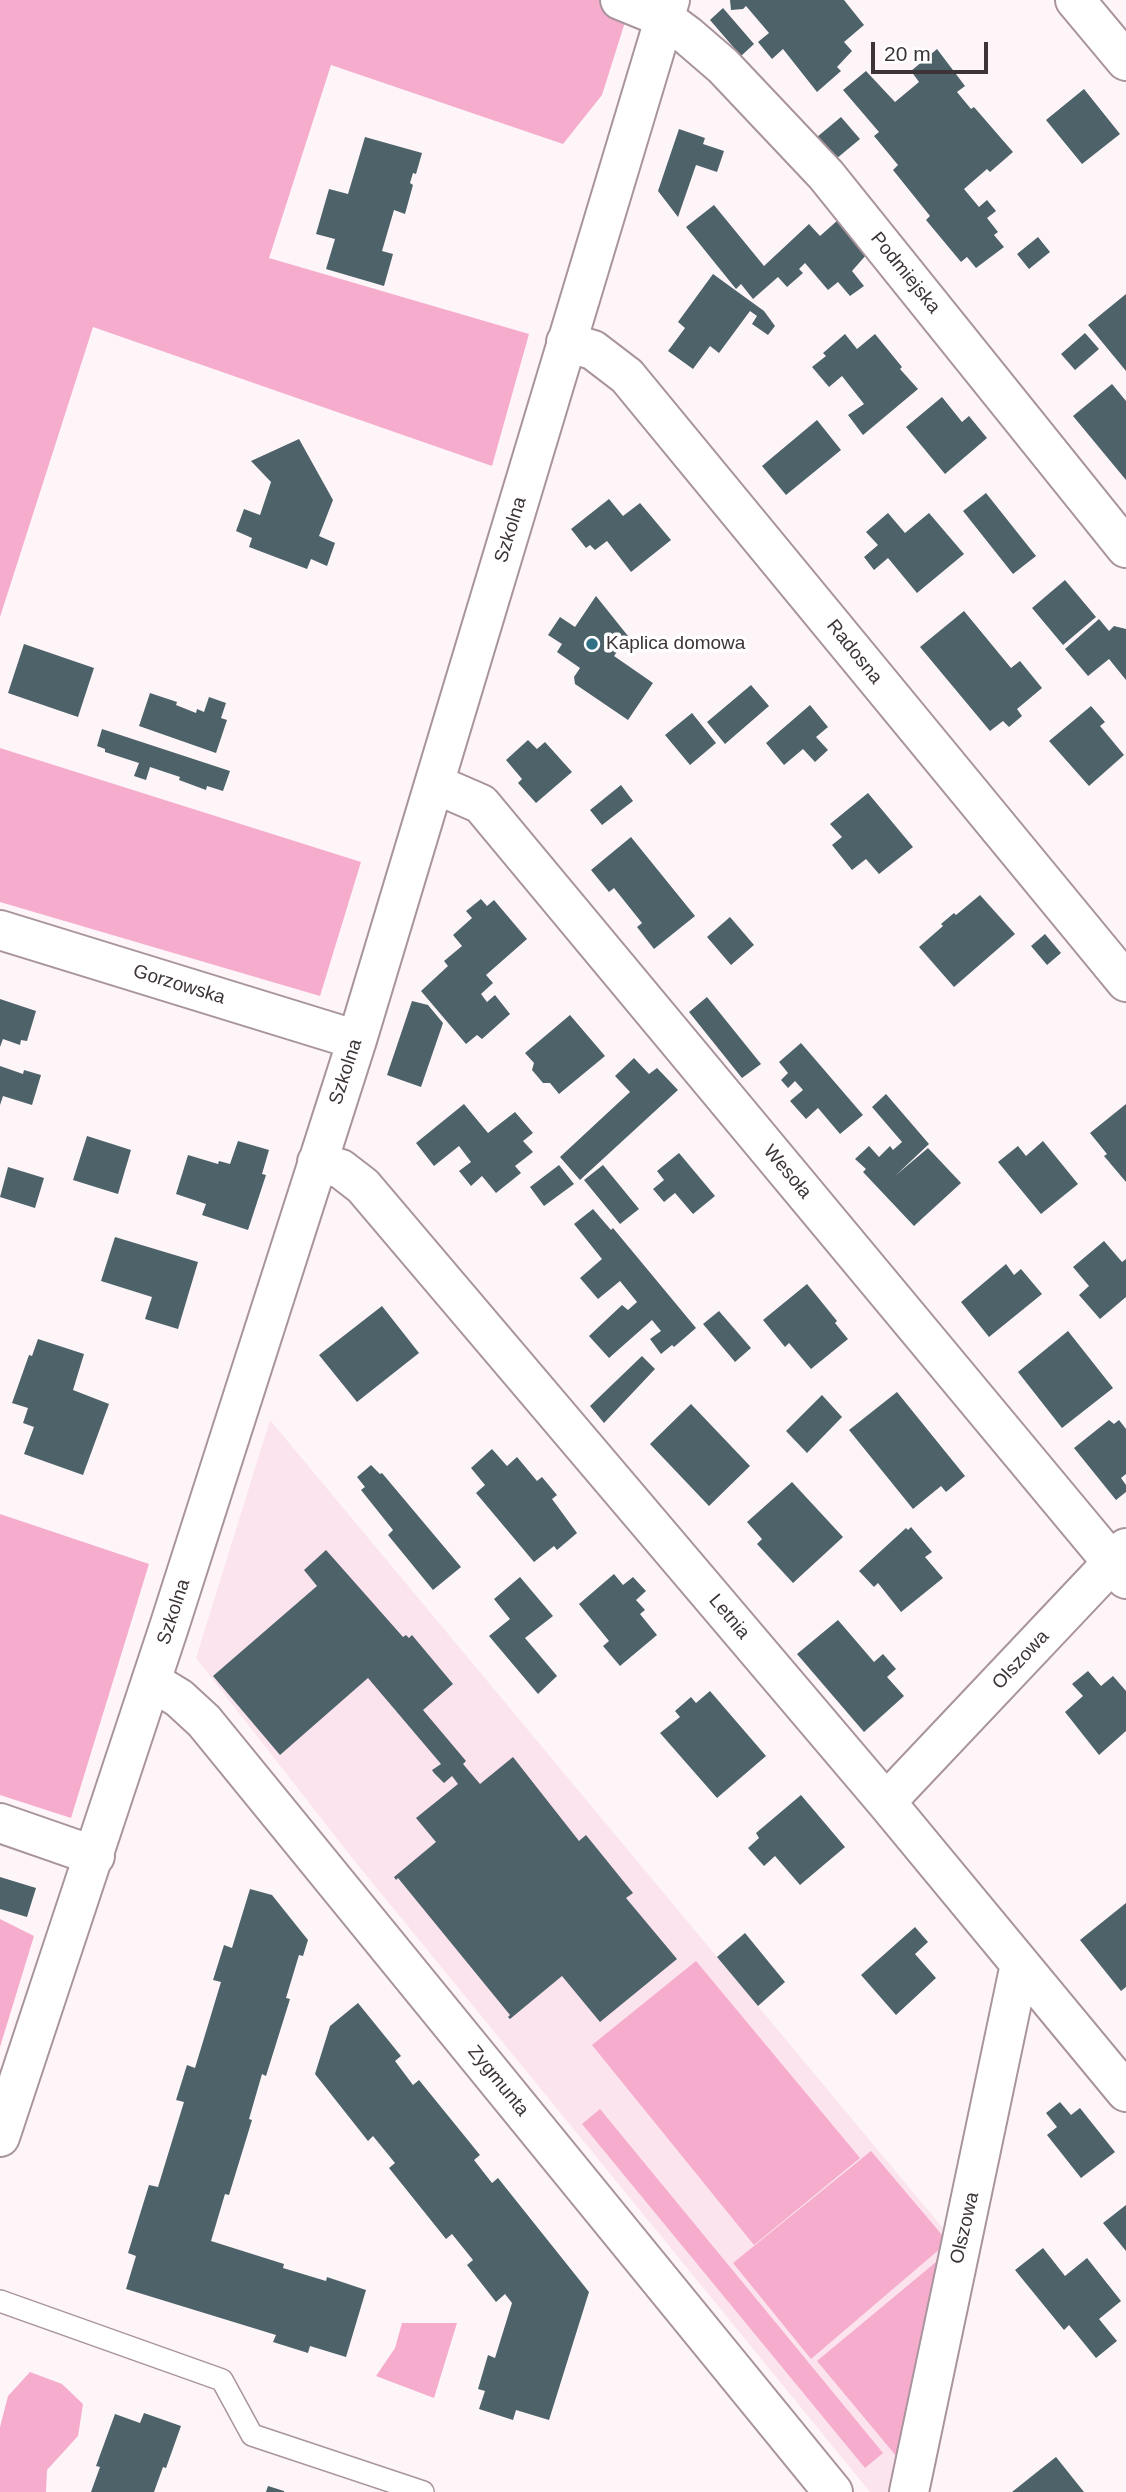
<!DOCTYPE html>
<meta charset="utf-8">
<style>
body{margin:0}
#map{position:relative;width:1126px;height:2492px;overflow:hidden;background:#fef5f9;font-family:Arial,sans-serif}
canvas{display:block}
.scale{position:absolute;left:871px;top:42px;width:117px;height:32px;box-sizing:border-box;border:4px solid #3d3437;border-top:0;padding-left:9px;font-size:21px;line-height:24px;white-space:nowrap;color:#3d3437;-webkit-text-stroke:5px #fff;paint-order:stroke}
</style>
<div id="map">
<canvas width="1126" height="2492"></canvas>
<div class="scale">20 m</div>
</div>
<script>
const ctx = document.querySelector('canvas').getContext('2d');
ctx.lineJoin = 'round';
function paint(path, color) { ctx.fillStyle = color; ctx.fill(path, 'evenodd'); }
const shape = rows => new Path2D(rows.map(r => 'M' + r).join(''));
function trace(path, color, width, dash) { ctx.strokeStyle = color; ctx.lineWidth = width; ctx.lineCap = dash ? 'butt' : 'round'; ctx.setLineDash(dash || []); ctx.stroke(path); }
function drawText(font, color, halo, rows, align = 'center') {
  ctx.font = font + ' Arial,sans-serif'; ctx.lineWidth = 7; ctx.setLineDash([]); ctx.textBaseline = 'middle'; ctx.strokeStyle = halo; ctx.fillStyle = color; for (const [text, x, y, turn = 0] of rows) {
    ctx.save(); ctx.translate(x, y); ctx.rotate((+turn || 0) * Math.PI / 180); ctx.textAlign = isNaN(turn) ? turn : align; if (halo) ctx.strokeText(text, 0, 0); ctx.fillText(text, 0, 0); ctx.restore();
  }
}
paint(shape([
 [270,1420,952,2239,895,2492,870,2492,349,1854,196,1658]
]), '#fce4ee');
paint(shape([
 [0,0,632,0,602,95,563,144,331,65,269,258,529,334,492,466,93,327,0,617],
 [0,748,361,862,320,996,0,902],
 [0,1514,149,1564,71,1818,0,1795],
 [0,1919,34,1936,0,2047],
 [696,1961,860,2158,754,2245,592,2045],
 [600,2109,883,2453,865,2468,582,2124],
 [871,2151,948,2242,811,2359,733,2263],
 [948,2252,902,2463,817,2361],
 [402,2323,457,2323,434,2398,376,2376,395,2348],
 [30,2372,62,2384,83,2404,78,2436,47,2470,46,2492,0,2492,0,2427,8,2396]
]), '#f6adcd');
paint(shape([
 [730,0,844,0,864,25,844,42,852,51,837,67,841,71,817,92,783,49,772,59,758,42,769,33,746,6,743,9,731,10],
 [723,8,754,44,741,56,710,20],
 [937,49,965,86,957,92,971,109,974,107,1013,152,990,172,987,169,964,189,979,207,987,200,996,211,987,218,998,232,994,235,1004,247,976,268,967,257,961,262,926,220,930,216,893,170,898,165,874,136,879,132,843,90,866,71,895,102,919,82,911,71],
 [1084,89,1120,134,1082,164,1046,120],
 [841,117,860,139,836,159,817,137],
 [679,129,705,138,703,144,724,151,717,172,696,165,678,217,658,191],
 [365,137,422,153,416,174,413,173,410,183,413,185,405,214,394,210,382,251,393,254,384,286,326,269,335,239,316,234,329,189,348,194],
 [714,205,764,266,809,224,820,236,838,220,867,254,852,271,864,286,850,296,838,282,828,290,805,263,799,269,803,273,787,287,778,277,753,299,741,284,736,289,686,227],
 [1038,237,1050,252,1029,269,1017,254],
 [713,274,764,311,775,326,768,335,752,324,757,316,750,311,719,353,710,346,693,369,668,351,685,328,678,322],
 [1126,294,1126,371,1088,325],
 [1085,333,1099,349,1075,370,1061,354],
 [845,334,857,349,875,334,902,367,900,369,918,389,863,435,848,415,864,404,842,376,829,387,812,367,826,356,823,353],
 [1112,384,1126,401,1126,480,1073,416],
 [942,397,962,422,969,416,987,438,945,474,906,427],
 [817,420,841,450,786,495,762,466],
 [299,439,333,500,319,536,335,543,327,566,311,559,307,569,249,547,252,538,236,531,244,509,260,515,271,482,251,461],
 [986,493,1036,556,1013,574,963,511],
 [609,499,623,516,640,503,671,540,631,572,607,541,595,550,590,545,586,548,571,529],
 [888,513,905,533,929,513,964,554,917,593,888,558,874,570,864,557,878,545,866,532],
 [1065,580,1096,617,1063,645,1032,608],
 [596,596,628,636,614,656,653,683,628,720,575,684,574,677,580,668,557,652,562,644,548,635,560,617,575,627],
 [964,611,1011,668,1020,661,1042,688,1017,709,1022,716,1009,727,1003,721,990,731,920,647],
 [1099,619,1109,631,1114,626,1126,629,1126,680,1109,659,1088,676,1065,649],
 [24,644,94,668,78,717,8,693],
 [751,685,769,706,725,744,707,722],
 [150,693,177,702,176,705,196,713,197,709,204,712,209,697,226,703,221,718,227,720,216,753,139,726],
 [810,705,828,727,816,737,828,750,815,762,803,749,784,765,766,743],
 [1091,706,1105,722,1100,726,1124,755,1089,786,1049,741],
 [692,713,716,743,690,765,665,735],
 [102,729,230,771,223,791,207,786,206,790,179,780,180,777,150,767,146,780,134,776,139,763,105,752,105,749,97,746],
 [528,740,537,749,545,742,572,772,536,803,518,783,522,779,506,760],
 [621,785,633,801,602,825,590,810],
 [868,793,913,847,879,874,866,859,852,870,832,845,842,837,830,824],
 [631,837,695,916,654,949,637,927,642,923,614,888,609,892,591,870],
 [980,895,1015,934,954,987,919,947,943,926,941,924,954,913,956,915],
 [481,899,487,906,494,900,527,939,486,975,493,983,481,994,487,1002,495,995,510,1014,482,1039,477,1035,466,1044,421,991,448,966,444,961,462,946,453,935,472,918,466,911],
 [730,917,754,945,731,965,707,937],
 [1045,934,1061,953,1047,965,1031,946],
 [707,997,761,1064,742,1078,689,1012],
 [0,999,36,1011,27,1041,21,1040,20,1045,3,1039,0,1047],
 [412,1001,428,1005,443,1023,421,1087,387,1075],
 [570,1015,605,1056,559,1094,550,1083,543,1083,532,1070,534,1063,525,1053],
 [801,1043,863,1115,840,1134,818,1108,806,1119,790,1101,803,1090,795,1081,788,1088,781,1080,788,1073,779,1062],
 [634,1058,649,1074,657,1068,678,1090,580,1180,560,1157,630,1092,615,1076],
 [0,1066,23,1074,24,1070,41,1075,32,1105,3,1096,0,1105],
 [886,1094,929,1144,895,1176,928,1148,961,1183,914,1226,863,1172,866,1169,855,1159,869,1146,879,1157,890,1146,893,1150,902,1142,872,1107],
 [464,1104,488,1133,515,1112,533,1133,523,1141,533,1152,515,1166,521,1173,496,1193,482,1176,471,1186,459,1171,471,1162,459,1146,434,1166,416,1143],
 [1126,1104,1126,1182,1104,1156,1107,1154,1090,1133],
 [87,1136,131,1150,118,1194,73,1180],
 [238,1141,269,1150,262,1174,266,1175,248,1230,202,1215,206,1204,176,1194,188,1155,218,1164,219,1161,230,1164],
 [1043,1141,1078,1184,1041,1214,998,1162,1018,1146,1026,1156],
 [679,1153,715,1196,693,1214,675,1193,664,1202,653,1189,664,1180,657,1171],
 [559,1165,574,1184,544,1206,530,1187],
 [603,1165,639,1209,620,1224,584,1180],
 [8,1167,44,1178,35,1208,0,1197],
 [593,1209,611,1230,613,1228,696,1328,674,1347,672,1345,661,1354,650,1339,661,1331,652,1320,609,1358,589,1336,622,1305,628,1310,637,1302,620,1281,598,1299,580,1278,602,1259,574,1224],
 [115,1237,198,1262,178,1329,145,1319,152,1297,101,1281],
 [1104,1241,1122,1262,1126,1259,1126,1297,1100,1319,1079,1295,1089,1286,1073,1267],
 [1006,1264,1014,1275,1021,1269,1042,1294,989,1337,961,1302],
 [807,1284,837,1321,835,1323,848,1339,811,1369,789,1343,785,1347,763,1320],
 [382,1306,419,1353,357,1402,319,1355],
 [719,1311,751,1348,735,1362,703,1324],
 [1068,1331,1113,1388,1062,1428,1018,1372],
 [38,1339,84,1354,73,1390,109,1404,83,1475,24,1454,34,1427,23,1423,28,1408,12,1403,29,1355,32,1356],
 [642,1356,655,1369,604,1423,590,1406],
 [897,1392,965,1476,946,1492,941,1486,913,1509,849,1430],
 [822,1395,842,1417,807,1453,786,1431],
 [691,1404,750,1466,709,1506,650,1444],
 [1109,1420,1114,1424,1119,1420,1126,1429,1126,1474,1121,1478,1126,1485,1126,1492,1116,1500,1074,1448],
 [492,1449,507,1466,517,1457,537,1481,542,1477,557,1495,552,1499,577,1533,557,1550,554,1546,534,1562,476,1493,485,1485,471,1468],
 [371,1465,380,1474,382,1473,461,1567,433,1590,388,1535,393,1530,361,1490,365,1487,357,1477],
 [792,1482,843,1537,793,1583,757,1544,762,1539,747,1522],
 [911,1527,932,1552,925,1557,943,1578,901,1612,878,1583,874,1587,859,1571,906,1528,908,1530],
 [326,1550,403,1637,406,1635,409,1638,412,1635,453,1684,423,1710,466,1761,463,1764,480,1784,513,1757,579,1841,586,1835,633,1893,626,1898,677,1959,600,2022,562,1976,510,2019,508,2017,510,2015,398,1878,396,1880,394,1877,436,1842,416,1818,458,1784,452,1776,444,1783,434,1773,432,1770,441,1764,368,1678,280,1755,213,1676,317,1586,304,1570],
 [614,1574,623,1585,633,1577,646,1591,636,1600,645,1610,640,1614,657,1635,620,1666,603,1646,609,1641,579,1604],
 [520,1577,553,1616,525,1638,557,1676,538,1694,489,1636,510,1619,494,1599],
 [838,1620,874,1662,883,1654,896,1669,887,1677,904,1696,864,1732,797,1654],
 [1088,1671,1101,1686,1113,1676,1126,1691,1126,1731,1099,1755,1065,1712,1083,1696,1072,1684],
 [710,1691,766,1756,717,1798,660,1733,680,1717,675,1711,691,1697,696,1703],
 [801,1795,845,1847,800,1885,775,1856,764,1866,748,1848,759,1838,756,1833],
 [0,1877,36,1888,27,1917,0,1909],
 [250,1889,272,1895,308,1940,303,1956,299,1955,286,1998,290,1999,266,2076,262,2074,249,2119,252,2120,229,2195,225,2194,211,2241,284,2264,283,2268,326,2281,327,2277,366,2290,346,2357,310,2346,308,2353,273,2342,276,2335,126,2289,136,2256,128,2253,149,2185,158,2187,184,2102,176,2100,187,2065,195,2068,221,1982,213,1980,224,1945,232,1948],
 [1126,1903,1126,1987,1121,1991,1080,1940],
 [915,1927,928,1942,915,1954,936,1978,896,2015,861,1975],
 [745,1933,785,1982,758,2006,717,1957],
 [358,2003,401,2056,395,2061,413,2085,419,2080,480,2155,474,2160,492,2183,498,2178,589,2292,549,2420,516,2410,513,2420,479,2409,485,2391,478,2389,488,2355,495,2358,512,2303,505,2294,496,2302,467,2265,473,2260,452,2234,446,2239,389,2168,395,2163,373,2136,368,2141,315,2074,330,2026],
 [1060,2102,1071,2115,1080,2108,1115,2152,1081,2178,1047,2135,1057,2127,1046,2113],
 [1126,2205,1126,2251,1103,2223],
 [1043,2248,1065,2276,1087,2258,1121,2301,1099,2319,1117,2341,1096,2358,1069,2325,1064,2330,1015,2270],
 [144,2413,181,2426,166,2468,163,2467,154,2492,91,2492,100,2467,96,2466,115,2414,140,2423],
 [1056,2457,1084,2492,1012,2492,1037,2472],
 [268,2486,284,2491,284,2492,266,2492]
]), '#4d6269');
const lane = shape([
 [0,2301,222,2380,252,2435,423,2492]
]);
const street = shape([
 [620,0,664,18,687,35,723,66,826,175,1126,548],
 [1075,0,1126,61],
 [566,342,593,350,627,376,1126,982],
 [435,784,481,804,1126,1579],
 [0,930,357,1040],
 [317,1162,341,1169,363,1186,886,1802,1126,2092],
 [151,1681,179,1698,204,1721,833,2492],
 [886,1802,1126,1548],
 [0,1823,95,1856],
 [0,2137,169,1627,357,1040,670,0],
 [909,2492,1020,1964]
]);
trace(lane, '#a9949d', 24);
trace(street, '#a9949d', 42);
trace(lane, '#fff', 21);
trace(street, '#fff', 38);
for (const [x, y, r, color] of [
 [592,644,7,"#317085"]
]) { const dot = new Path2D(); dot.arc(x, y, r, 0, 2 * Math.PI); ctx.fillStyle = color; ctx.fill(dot); trace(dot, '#fff', 2.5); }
drawText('19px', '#3d3437', '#fff', [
 ["Podmiejska",905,273,51],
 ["Szkolna",511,530,-73],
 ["Radosna",854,652,51],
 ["Gorzowska",179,985,17],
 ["Szkolna",346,1072,-72],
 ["Wesoła",787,1172,50],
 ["Szkolna",174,1612,-72],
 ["Letnia",729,1617,50],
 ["Olszowa",1021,1660,-47],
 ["Zygmunta",498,2081,51],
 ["Olszowa",965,2228,-77]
]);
drawText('19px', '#3d3437', '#fff', [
 ["Kaplica domowa",606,644]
], 'left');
</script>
